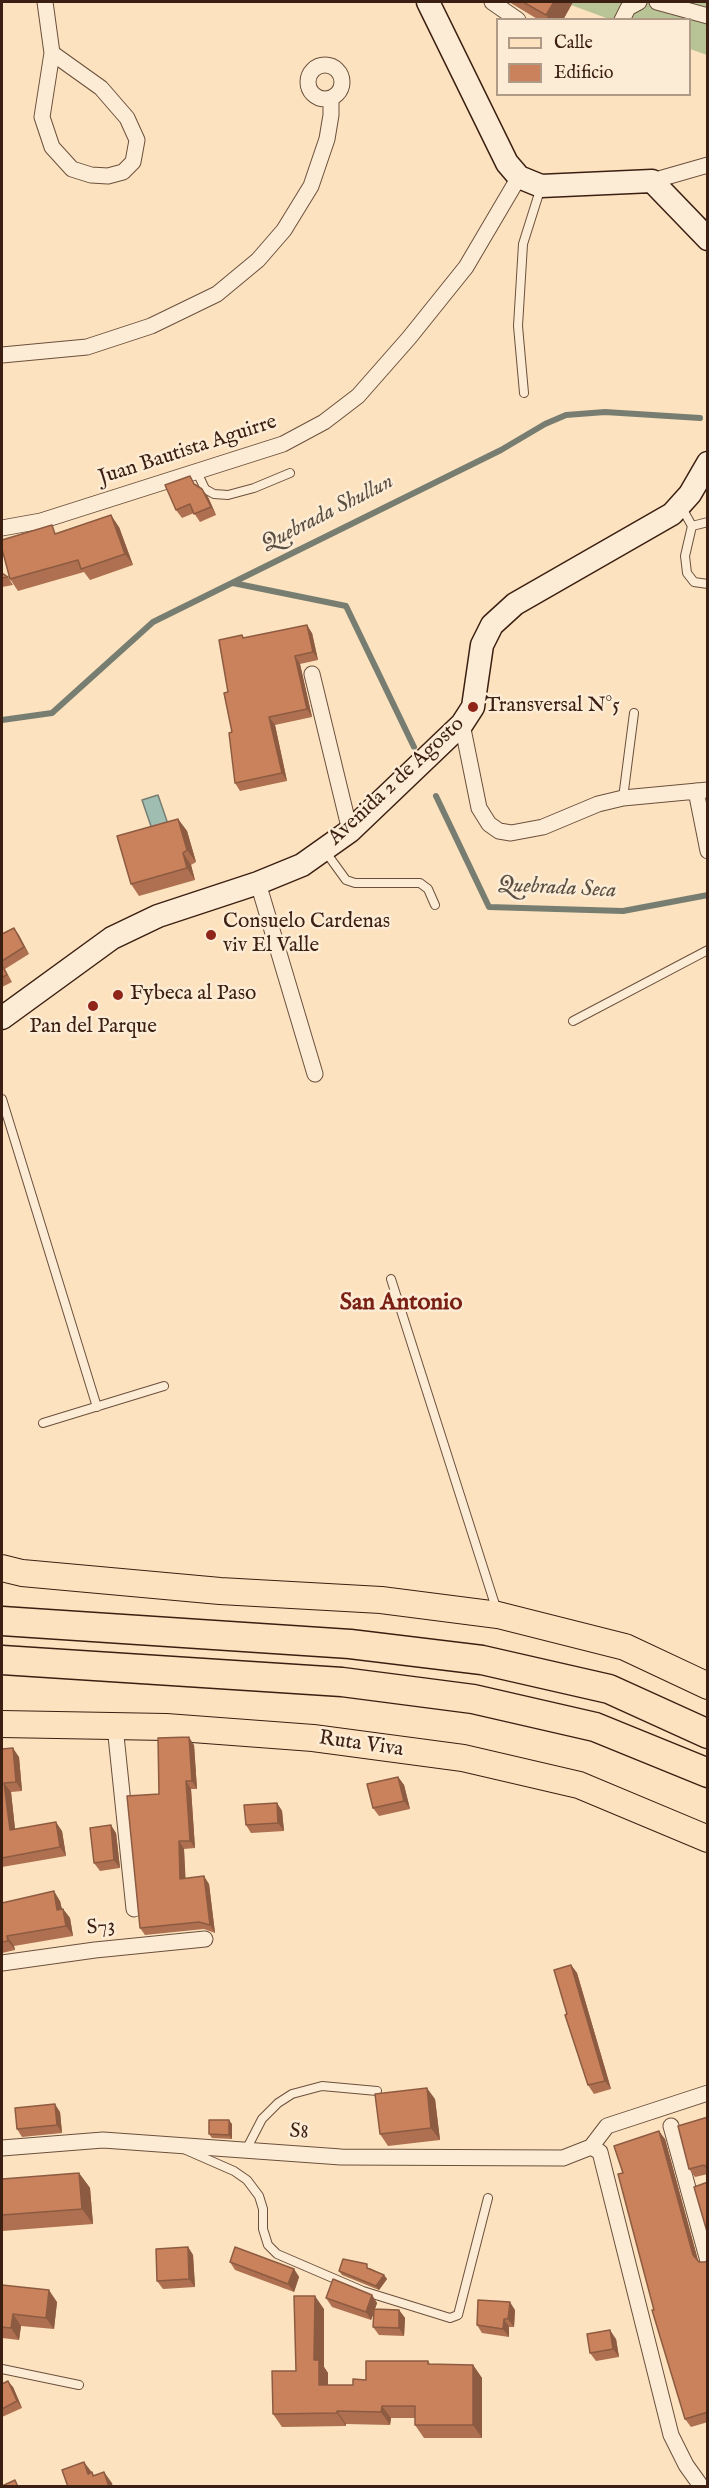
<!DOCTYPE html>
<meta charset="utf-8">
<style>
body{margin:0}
#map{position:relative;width:709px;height:2488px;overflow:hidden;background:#fce2be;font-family:"IM FELL English",serif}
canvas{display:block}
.frame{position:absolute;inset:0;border:3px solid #3b1f12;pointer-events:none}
.legend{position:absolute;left:496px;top:18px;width:195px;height:78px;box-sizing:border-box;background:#fdecd5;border:2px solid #af9a87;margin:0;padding:8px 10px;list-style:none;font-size:18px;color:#3b1f12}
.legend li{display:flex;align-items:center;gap:12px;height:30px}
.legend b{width:30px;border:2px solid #af9a87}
</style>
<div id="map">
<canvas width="709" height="2488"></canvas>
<div class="frame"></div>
<ul class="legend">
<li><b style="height:8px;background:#fce2be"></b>Calle</li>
<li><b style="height:16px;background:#ca825d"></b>Edificio</li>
</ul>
</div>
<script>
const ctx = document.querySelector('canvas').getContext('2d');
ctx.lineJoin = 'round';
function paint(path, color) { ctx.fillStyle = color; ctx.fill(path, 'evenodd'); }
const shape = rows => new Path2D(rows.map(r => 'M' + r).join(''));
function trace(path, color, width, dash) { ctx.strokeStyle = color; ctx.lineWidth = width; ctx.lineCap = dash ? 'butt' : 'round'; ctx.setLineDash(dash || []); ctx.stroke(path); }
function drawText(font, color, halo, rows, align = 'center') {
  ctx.font = font + ' "IM FELL English",serif'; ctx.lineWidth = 5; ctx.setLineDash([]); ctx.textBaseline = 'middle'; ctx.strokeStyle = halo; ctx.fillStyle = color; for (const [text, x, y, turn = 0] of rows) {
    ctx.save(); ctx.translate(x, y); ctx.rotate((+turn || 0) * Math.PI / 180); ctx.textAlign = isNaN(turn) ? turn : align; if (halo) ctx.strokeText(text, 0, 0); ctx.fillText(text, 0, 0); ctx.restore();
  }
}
paint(shape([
 [573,2,707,2,707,55,690,49,690,20,609,19,571,5]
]), '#b8c496');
const water = shape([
 [158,795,169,827,153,832,142,800,158,795]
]);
paint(water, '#9fbeb1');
trace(water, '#777e71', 1.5);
trace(shape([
 [233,583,346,606,414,747],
 [2,720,52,713,153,622,501,450,545,424,566,415,605,412,700,418],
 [436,796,489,907,623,911,708,895]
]), '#777e71', 6);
const lane = shape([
 [524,393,518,326,523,244,541,187],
 [197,472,205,489,214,494,228,495,254,488,290,473],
 [682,508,692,526,685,556,687,573,694,582,708,584],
 [692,526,708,522],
 [623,798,634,713],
 [325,851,346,880,355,883,420,883,428,889,435,905],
 [573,1021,708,950],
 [2,1099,97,1407],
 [391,1279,497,1611],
 [43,1423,164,1386],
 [186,2150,234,2171,247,2180,259,2196,263,2209,263,2229,268,2245,277,2254,363,2291,450,2318,458,2315,488,2198],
 [246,2150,262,2119,278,2103,292,2094,322,2086,377,2091],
 [2,2369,79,2385]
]);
const street = shape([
 [45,2,52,53,42,117,52,147,72,169,91,175,108,176,123,172,133,162,137,140,127,118,101,88,52,53],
 [492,2,518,20],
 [657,2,708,16],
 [622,20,628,8,639,2],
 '308 82a17 17 0 1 1 34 0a17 17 0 1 1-34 0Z',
 [652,181,708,165],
 [2,355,87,347,151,326,217,294,258,260,284,230,311,186,327,139,331,115,331,99],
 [2,528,41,521,283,444,324,422,358,396,409,338,466,267,519,177],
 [312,674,350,831],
 [462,724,479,808,489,824,499,831,511,833,543,827,598,804,623,798,708,790],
 [696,791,708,851],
 [258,883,315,1074],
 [115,1726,134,1909],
 [2,1963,95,1950,205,1939],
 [671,2126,708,2261],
 [591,2147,600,2152,671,2435,686,2465,701,2486],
 [2,2148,103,2140,341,2157,563,2158,591,2147,607,2126,708,2093]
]);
const secondary = shape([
 [428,2,507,163,519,177,541,186,652,181,708,239],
 [2,1018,112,938,158,916,258,883,302,865,350,831,462,724,473,707,482,645,492,625,515,604,672,514,690,494,708,463]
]);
const primary = shape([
 [2,1568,22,1573,220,1591,381,1600,498,1615,625,1647,708,1686],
 [2,1724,166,1727,313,1738,463,1758,579,1785,708,1839]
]);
const highway = shape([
 [2,1621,350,1644,482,1660,609,1689,708,1734],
 [2,1660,342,1682,473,1699,595,1727,708,1773]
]);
trace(lane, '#6b503d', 10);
trace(street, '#6b503d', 17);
trace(secondary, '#3b1f12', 25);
trace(primary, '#3b1f12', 28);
trace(highway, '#3b1f12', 31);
trace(lane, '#fdecd5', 8);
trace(street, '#fdecd5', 15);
trace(secondary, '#fdecd5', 22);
trace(primary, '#fce2be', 26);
trace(highway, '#fce2be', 28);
paint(shape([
 [509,2,573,2,563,20,539,20],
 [196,484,197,486,202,489,208,497,216,515,200,522,194,513,182,518,176,510],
 [119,527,133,565,90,580,84,572,18,591,10,579,58,533],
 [2,573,8,577,13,585,2,587],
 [312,633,318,660,300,664,312,717,275,725,287,781,240,791,235,783,232,732,228,692,242,635,244,638],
 [178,819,187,831,196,862,191,865,195,880,139,896,131,884],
 [14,928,29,954,5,969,12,982,2,987,2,934],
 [194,1745,197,1789,191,1789,195,1848,184,1849,185,1878,209,1884,215,1933,204,1929,145,1935,140,1928],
 [2,1749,19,1757,22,1791,11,1792,15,1829,62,1831,66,1856,2,1867],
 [398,1777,404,1785,410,1809,379,1816,373,1808],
 [277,1803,282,1811,284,1831,251,1833,246,1825],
 [116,1833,120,1868,100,1871,94,1863],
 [60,1901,62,1909,63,1909,70,1918,73,1936,14,1946,15,1950,2,1953,2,1903],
 [571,1965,577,1973,611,2089,594,2094,588,2085,567,2014],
 [435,2099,440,2140,388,2146,380,2134],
 [60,2112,62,2133,22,2137,17,2129],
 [708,2117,708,2174,695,2177,689,2169],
 [232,2124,232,2139,212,2138,209,2134],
 [665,2139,698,2260,699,2262,705,2262,708,2260,708,2422,691,2427,685,2419,654,2310,623,2173],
 [79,2173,90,2188,93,2224,2,2231,2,2179],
 [188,2247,193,2255,195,2287,163,2289,157,2281],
 [230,2262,294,2269,299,2277,294,2292,235,2270],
 [370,2268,384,2275,387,2279,379,2290,342,2275,339,2271],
 [2,2285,57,2302,54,2329,21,2326,19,2340,2,2338],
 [372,2295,377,2303,375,2309,399,2310,405,2318,404,2336,379,2335,373,2327,374,2313,371,2320,332,2307,326,2298],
 [324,2309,324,2367,328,2373,328,2385,353,2385,366,2380,428,2361,430,2364,473,2365,482,2378,482,2438,424,2438,415,2425,415,2418,391,2418,390,2425,346,2424,346,2426,282,2427,273,2414,296,2371],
 [515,2310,514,2327,509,2327,509,2337,482,2333,477,2325],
 [616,2339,619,2357,596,2361,590,2353],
 [2,2384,13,2387,22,2408,2,2417]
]), '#ae7050');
paint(shape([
 [554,2,573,2,563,20,549,20,546,15],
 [202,489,208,497,216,515,211,507],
 [111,515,119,527,133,565,125,554],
 [307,625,312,633,318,660,313,652],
 [295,656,300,664,312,717,307,709],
 [269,717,275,725,287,781,282,773],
 [178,819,187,831,196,862,187,850],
 [183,853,191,865,195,880,187,868],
 [14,928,19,935,29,954,24,947],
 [189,1737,194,1745,197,1789,192,1781],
 [13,1748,19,1757,22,1791,16,1782],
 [398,1777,404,1785,410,1809,404,1801],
 [186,1781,191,1789,195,1848,190,1841],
 [4,1783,11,1792,16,1838,10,1830],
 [277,1803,282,1811,284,1831,278,1823],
 [56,1822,62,1831,66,1856,60,1847],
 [111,1825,116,1833,120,1868,114,1860],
 [179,1841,184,1849,186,1886,180,1879],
 [204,1876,209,1884,215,1933,210,1925],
 [54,1891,60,1901,64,1919,57,1910],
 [63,1909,70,1918,73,1936,66,1926],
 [7,1936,14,1946,15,1950,8,1941],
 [571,1965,577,1973,611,2089,605,2081],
 [427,2088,435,2099,440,2140,431,2128],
 [55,2104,60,2112,62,2133,57,2125],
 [229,2120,232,2124,232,2139,229,2135],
 [659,2131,665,2139,699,2264,693,2255],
 [79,2173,90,2188,93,2224,82,2209],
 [188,2247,193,2255,195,2287,189,2279],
 [294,2269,299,2277,294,2292,288,2284],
 [384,2275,387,2279,379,2290,376,2286],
 [49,2290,57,2302,54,2329,46,2318],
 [372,2295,377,2303,371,2320,366,2312],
 [315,2296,324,2309,324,2367,328,2373,328,2398,319,2385,314,2360],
 [510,2302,515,2310,514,2327,508,2319],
 [399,2310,405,2318,404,2336,399,2328],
 [13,2314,21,2326,19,2340,11,2328],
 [504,2319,509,2327,509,2337,503,2329],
 [610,2330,616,2339,619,2357,613,2349],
 [473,2365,482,2378,482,2438,473,2425],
 [8,2381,13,2387,22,2408,17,2401],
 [382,2406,391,2418,390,2425,381,2412],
 [337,2411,346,2424,346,2426,337,2413],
 [84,2462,100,2483,88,2474],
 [104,2472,112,2483,113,2487,109,2487]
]), '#8d5b41');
const building = shape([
 [523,2,554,2,546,15,523,2],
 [190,476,194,484,202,489,211,507,194,514,190,504,176,510,165,485,190,476],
 [111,515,125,554,81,569,78,560,10,579,2,549,2,540,52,525,55,534,111,515],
 [2,573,8,577,2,578,2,573],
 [307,625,313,652,295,656,307,709,269,717,282,773,235,783,229,733,232,732,224,693,228,692,219,640,242,635,243,638,307,625],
 [178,819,187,850,183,853,187,868,131,884,117,836,178,819],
 [14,928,24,947,2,961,2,934,14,928],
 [2,965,7,975,2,977,2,965],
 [189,1737,192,1781,186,1781,190,1841,179,1841,180,1879,204,1876,210,1925,199,1922,140,1928,127,1796,159,1794,158,1738,189,1737],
 [13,1748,16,1782,4,1783,10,1830,56,1822,60,1847,2,1858,2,1749,13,1748],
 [398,1777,404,1801,373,1808,367,1784,398,1777],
 [277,1803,278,1823,246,1825,244,1805,277,1803],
 [111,1825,114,1860,94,1863,90,1828,111,1825],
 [54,1891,57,1910,63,1909,66,1926,7,1936,8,1941,2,1942,2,1903,54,1891],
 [571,1965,605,2081,588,2085,565,2015,567,2014,554,1970,571,1965],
 [427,2088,431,2128,380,2134,375,2094,427,2088],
 [55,2104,57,2125,17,2129,15,2108,55,2104],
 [708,2117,708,2169,704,2165,689,2169,678,2126,708,2117],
 [209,2120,229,2120,229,2135,209,2134,209,2120],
 [659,2131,693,2255,699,2262,705,2262,708,2260,708,2412,685,2419,652,2310,654,2310,618,2174,623,2173,614,2146,659,2131],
 [79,2173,82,2209,2,2215,2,2179,79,2173],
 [708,2182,708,2235,694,2187,708,2182],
 [188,2247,189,2279,157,2281,156,2249,188,2247],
 [235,2247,294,2269,288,2284,230,2262,235,2247],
 [343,2259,367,2264,367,2268,384,2275,376,2286,339,2271,343,2259],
 [333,2279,372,2295,366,2312,326,2298,333,2279],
 [2,2285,49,2290,46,2318,13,2314,11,2328,2,2327,2,2285],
 [294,2296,315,2296,314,2360,319,2360,319,2385,353,2385,353,2379,366,2380,366,2361,428,2361,428,2364,473,2365,473,2425,415,2425,415,2406,382,2406,381,2412,337,2411,337,2413,273,2414,272,2371,296,2371,294,2296],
 [478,2300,510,2302,508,2319,504,2319,503,2329,477,2325,478,2300],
 [374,2309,399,2310,399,2328,373,2327,374,2309],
 [610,2330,613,2349,590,2353,587,2334,610,2330],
 [8,2381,17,2401,2,2409,2,2384,8,2381],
 [84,2462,88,2474,92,2472,93,2476,104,2472,109,2487,68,2487,62,2470,84,2462],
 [15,2480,18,2487,2,2487,2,2486,15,2480]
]);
paint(building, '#ca825d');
trace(building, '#8d5b41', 1.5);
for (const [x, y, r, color] of [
 [473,707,6,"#8f2418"],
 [211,935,6,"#8f2418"],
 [118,995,6,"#8f2418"],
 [93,1006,6,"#8f2418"]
]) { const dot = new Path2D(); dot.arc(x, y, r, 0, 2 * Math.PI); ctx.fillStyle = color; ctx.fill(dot); trace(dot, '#fdecd5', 2); }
drawText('21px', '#3b1f12', '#fdecd5', [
 ["Juan Bautista Aguirre",188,451,-18],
 ["Avenida 2 de Agosto",397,782,-43],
 ["Ruta Viva",361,1745,8],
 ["S73",101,1928,-6],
 ["S8",299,2133,4]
]);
drawText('21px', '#3b1f12', '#fdecd5', [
 ["Transversal N°5",485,707],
 ["Consuelo Cardenas",223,923],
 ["viv El Valle",223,947],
 ["Fybeca al Paso",130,995],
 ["Pan del Parque",93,1028,"center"]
], 'left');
drawText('italic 22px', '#594f42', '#fdecd5', [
 ["Quebrada Shullun",328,514,-27],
 ["Quebrada Seca",557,889,3]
]);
drawText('bold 24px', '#7a1f14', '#fdecd5', [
 ["San Antonio",401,1304]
]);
</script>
